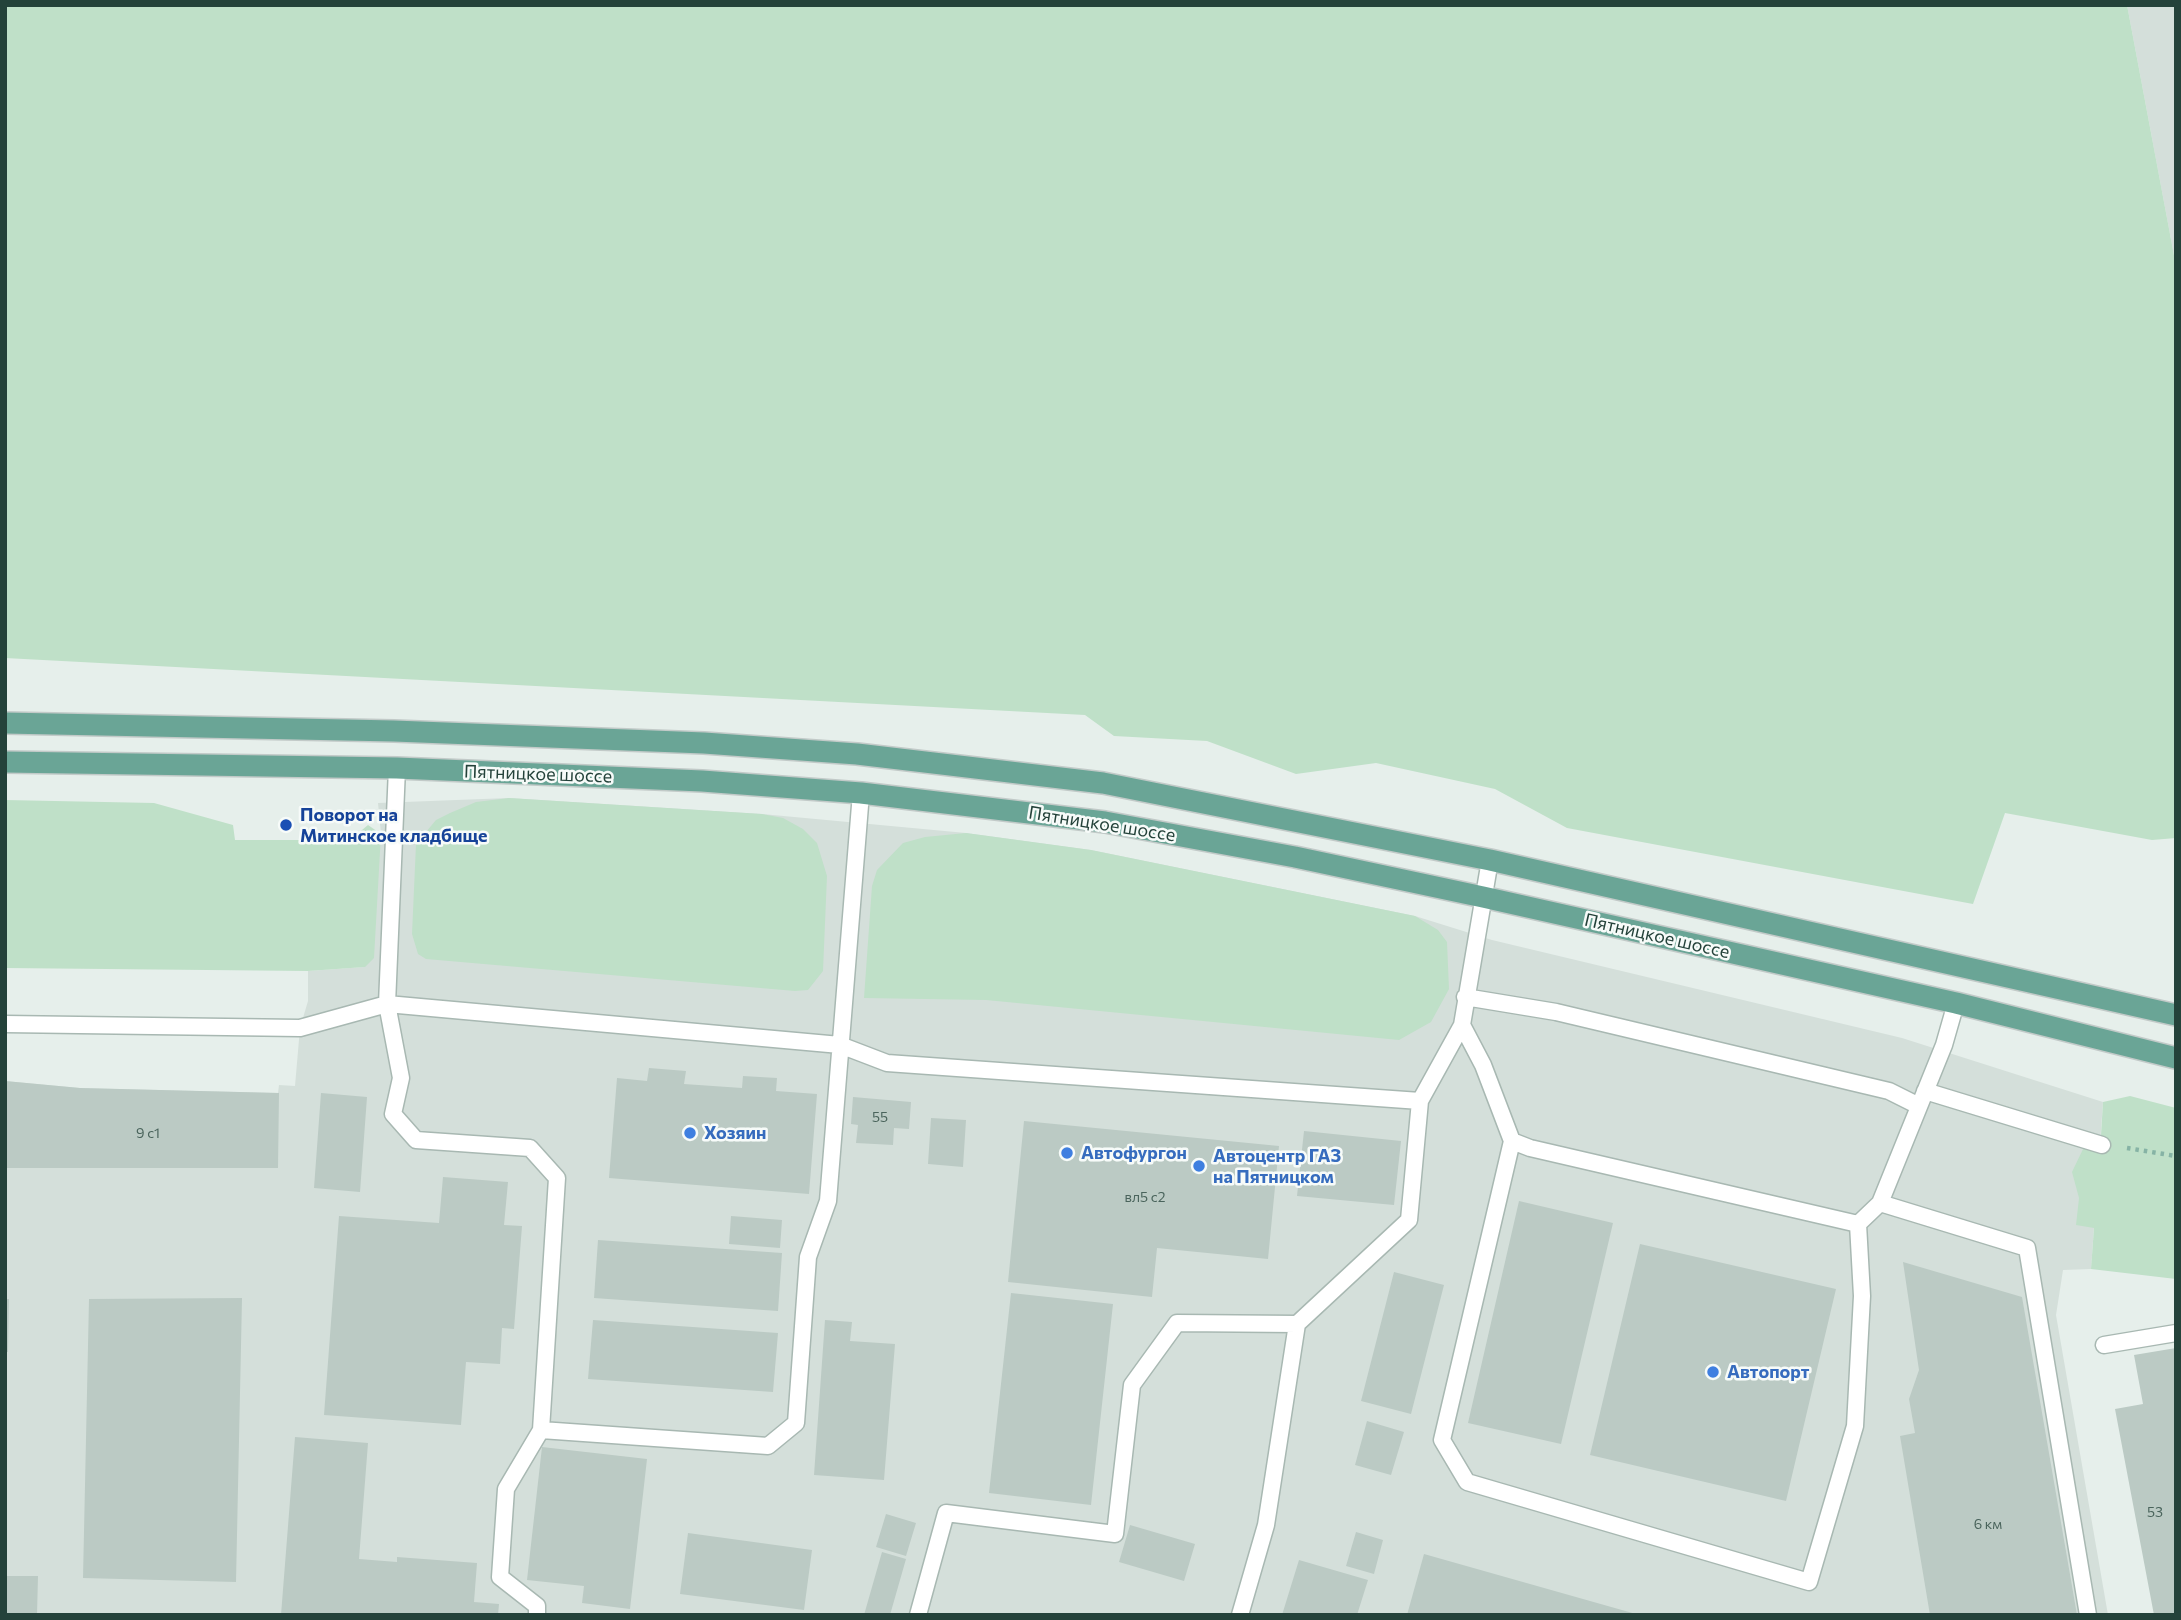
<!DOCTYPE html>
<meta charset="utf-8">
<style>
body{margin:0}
#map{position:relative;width:2181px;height:1620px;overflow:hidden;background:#e6efeb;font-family:Commissioner,sans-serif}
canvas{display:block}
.frame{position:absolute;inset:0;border:7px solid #24423a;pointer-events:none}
</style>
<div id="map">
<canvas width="2181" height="1620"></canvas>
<div class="frame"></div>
</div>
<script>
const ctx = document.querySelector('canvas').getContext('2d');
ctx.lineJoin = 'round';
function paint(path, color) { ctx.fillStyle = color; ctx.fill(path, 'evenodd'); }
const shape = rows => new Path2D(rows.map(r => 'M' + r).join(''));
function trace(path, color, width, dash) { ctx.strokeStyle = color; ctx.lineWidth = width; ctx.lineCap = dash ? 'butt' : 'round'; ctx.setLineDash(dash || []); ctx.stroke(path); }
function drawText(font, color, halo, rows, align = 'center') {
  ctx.font = font + ' Commissioner,sans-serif'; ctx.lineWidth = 5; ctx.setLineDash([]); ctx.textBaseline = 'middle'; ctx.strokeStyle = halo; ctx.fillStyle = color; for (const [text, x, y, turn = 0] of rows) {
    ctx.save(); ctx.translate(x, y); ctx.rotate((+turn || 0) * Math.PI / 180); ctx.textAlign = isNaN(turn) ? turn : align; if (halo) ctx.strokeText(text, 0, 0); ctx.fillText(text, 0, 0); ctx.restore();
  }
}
paint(shape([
 [2127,5,2176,5,2176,266],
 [509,798,762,814,966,833,1091,850,1415,916,1492,940,1902,1038,2103,1102,2091,1269,2063,1270,2056,1315,2108,1615,5,1615,5,1081,80,1088,278,1093,279,1085,295,1086,300,1028,308,1001,308,971,364,967,381,834,378,803]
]), '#d4dfda');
paint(shape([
 [5,5,2127,5,2176,266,2176,838,2152,840,2005,813,1973,904,1567,828,1495,789,1376,763,1296,774,1207,741,1114,736,1085,715,5,658],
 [509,798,762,814,783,818,803,829,817,843,827,876,823,971,808,990,795,991,426,959,418,954,412,934,416,844,436,820,450,813,476,802],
 [5,800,154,803,233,825,235,840,350,840,368,825,381,834,374,958,365,967,308,971,5,968],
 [966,833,1091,850,1415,916,1438,930,1447,942,1449,989,1431,1022,1399,1040,986,1000,864,998,872,886,877,870,903,843,925,837],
 [2130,1096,2176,1108,2176,1279,2091,1269,2094,1228,2076,1225,2079,1198,2072,1172,2084,1147,2101,1135,2103,1102]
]), '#bfe0c8');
paint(shape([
 [649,1068,686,1071,684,1084,742,1088,743,1076,777,1078,776,1091,817,1094,809,1194,609,1178,617,1078,647,1081],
 [5,1081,80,1088,279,1093,278,1168,5,1168],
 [321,1093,367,1097,360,1192,314,1188],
 [853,1097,911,1102,909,1129,894,1128,893,1145,856,1143,858,1125,851,1124],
 [931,1118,966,1120,963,1167,928,1164],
 [1024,1121,1279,1146,1268,1259,1157,1248,1152,1297,1008,1282],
 [1304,1131,1401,1141,1394,1205,1297,1196],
 [443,1177,508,1182,504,1225,522,1226,514,1329,502,1328,500,1364,466,1362,461,1425,324,1415,339,1216,439,1223],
 [1519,1201,1613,1223,1561,1444,1468,1423],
 [731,1216,782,1220,780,1248,729,1244],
 [598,1240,782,1253,778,1311,594,1298],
 [1640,1244,1836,1289,1786,1501,1590,1455],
 [1903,1262,2022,1297,2077,1615,1930,1615,1900,1436,1915,1433,1909,1399,1919,1370],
 [1394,1272,1444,1285,1411,1414,1361,1401],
 [1011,1293,1113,1304,1091,1505,989,1493],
 [242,1298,236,1582,83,1578,89,1299],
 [5,1299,9,1299,8,1352,5,1352],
 [593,1320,778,1333,773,1392,588,1379],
 [825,1320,852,1322,850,1341,895,1344,884,1480,814,1475],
 [2176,1348,2176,1615,2154,1615,2115,1409,2143,1404,2134,1355],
 [1367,1421,1404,1432,1391,1475,1355,1465],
 [295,1437,368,1443,359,1559,397,1562,397,1557,477,1563,474,1602,499,1604,498,1615,281,1615],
 [542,1447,647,1459,630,1609,582,1603,584,1586,527,1580],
 [886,1514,916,1523,906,1556,876,1547],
 [1130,1525,1195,1544,1184,1581,1119,1562],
 [1356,1532,1383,1540,1374,1574,1346,1566],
 [688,1533,812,1550,804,1610,680,1594],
 [882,1552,906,1559,890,1615,864,1615],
 [1424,1554,1636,1614,1636,1615,1407,1615],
 [1299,1560,1368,1580,1357,1615,1282,1615],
 [5,1576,38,1576,37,1615,5,1615]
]), '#bbcac4');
const service = shape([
 [397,768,387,1004,401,1078,393,1114,416,1140,530,1148,557,1178,541,1430,768,1446,796,1423,808,1257,828,1201,861,793],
 [1465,997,1556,1012,1889,1091,1919,1106],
 [5,1024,300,1028,387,1004,840,1045,887,1063,1420,1101,1462,1025,1490,860],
 [1462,1025,1483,1065,1512,1141,1530,1148,1858,1224,1880,1203,1944,1045,1956,1003],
 [1925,1091,2102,1145],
 [1512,1141,1442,1440,1467,1482,1809,1582,1855,1426,1862,1296,1858,1224],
 [1880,1203,2027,1248,2088,1615],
 [2104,1345,2176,1333],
 [537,1615,537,1606,500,1577,506,1489,541,1430],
 [918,1615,946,1513,1115,1534,1132,1385,1177,1323,1297,1324,1409,1220,1420,1101],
 [1240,1615,1266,1525,1297,1324]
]);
const primary = shape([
 [5,723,394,731,704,743,857,754,1103,783,1490,860,2176,1015],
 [5,762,397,768,702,781,861,793,1105,822,1295,857,1483,897,1956,1003,2176,1058]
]);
trace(service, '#a8b8b2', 19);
trace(primary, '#c2cac8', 24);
trace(shape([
 [2127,1148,2176,1156]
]), '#86b3a5', 4.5, [3.5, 5]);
trace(service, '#fff', 16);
trace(primary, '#6aa596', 21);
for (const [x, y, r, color] of [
 [286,825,7,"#1a4fb4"],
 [690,1133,7,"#3f7fe0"],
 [1067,1153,7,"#3f7fe0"],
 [1199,1166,7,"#3f7fe0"],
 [1713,1372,7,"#3f7fe0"]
]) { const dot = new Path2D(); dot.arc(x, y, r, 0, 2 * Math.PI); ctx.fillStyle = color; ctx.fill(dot); trace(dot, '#f7fbf9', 2.5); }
drawText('14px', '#4a645c', null, [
 ["55",880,1117],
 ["9 с1",148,1133],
 ["вл5 с2",1145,1197],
 ["53",2155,1512],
 ["6 км",1988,1524]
]);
drawText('18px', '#24423a', '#f7fbf9', [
 ["Пятницкое шоссе",538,774,2],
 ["Пятницкое шоссе",1102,824,9],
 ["Пятницкое шоссе",1657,936,13]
]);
drawText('bold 18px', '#164399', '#f7fbf9', [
 ["Поворот на",300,815],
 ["Митинское кладбище",300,836]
], 'left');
drawText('bold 18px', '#366cbe', '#f7fbf9', [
 ["Хозяин",704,1133],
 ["Автофургон",1081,1153],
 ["Автоцентр ГАЗ",1213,1156],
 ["на Пятницком",1213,1177],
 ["Автопорт",1727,1372]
], 'left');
</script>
